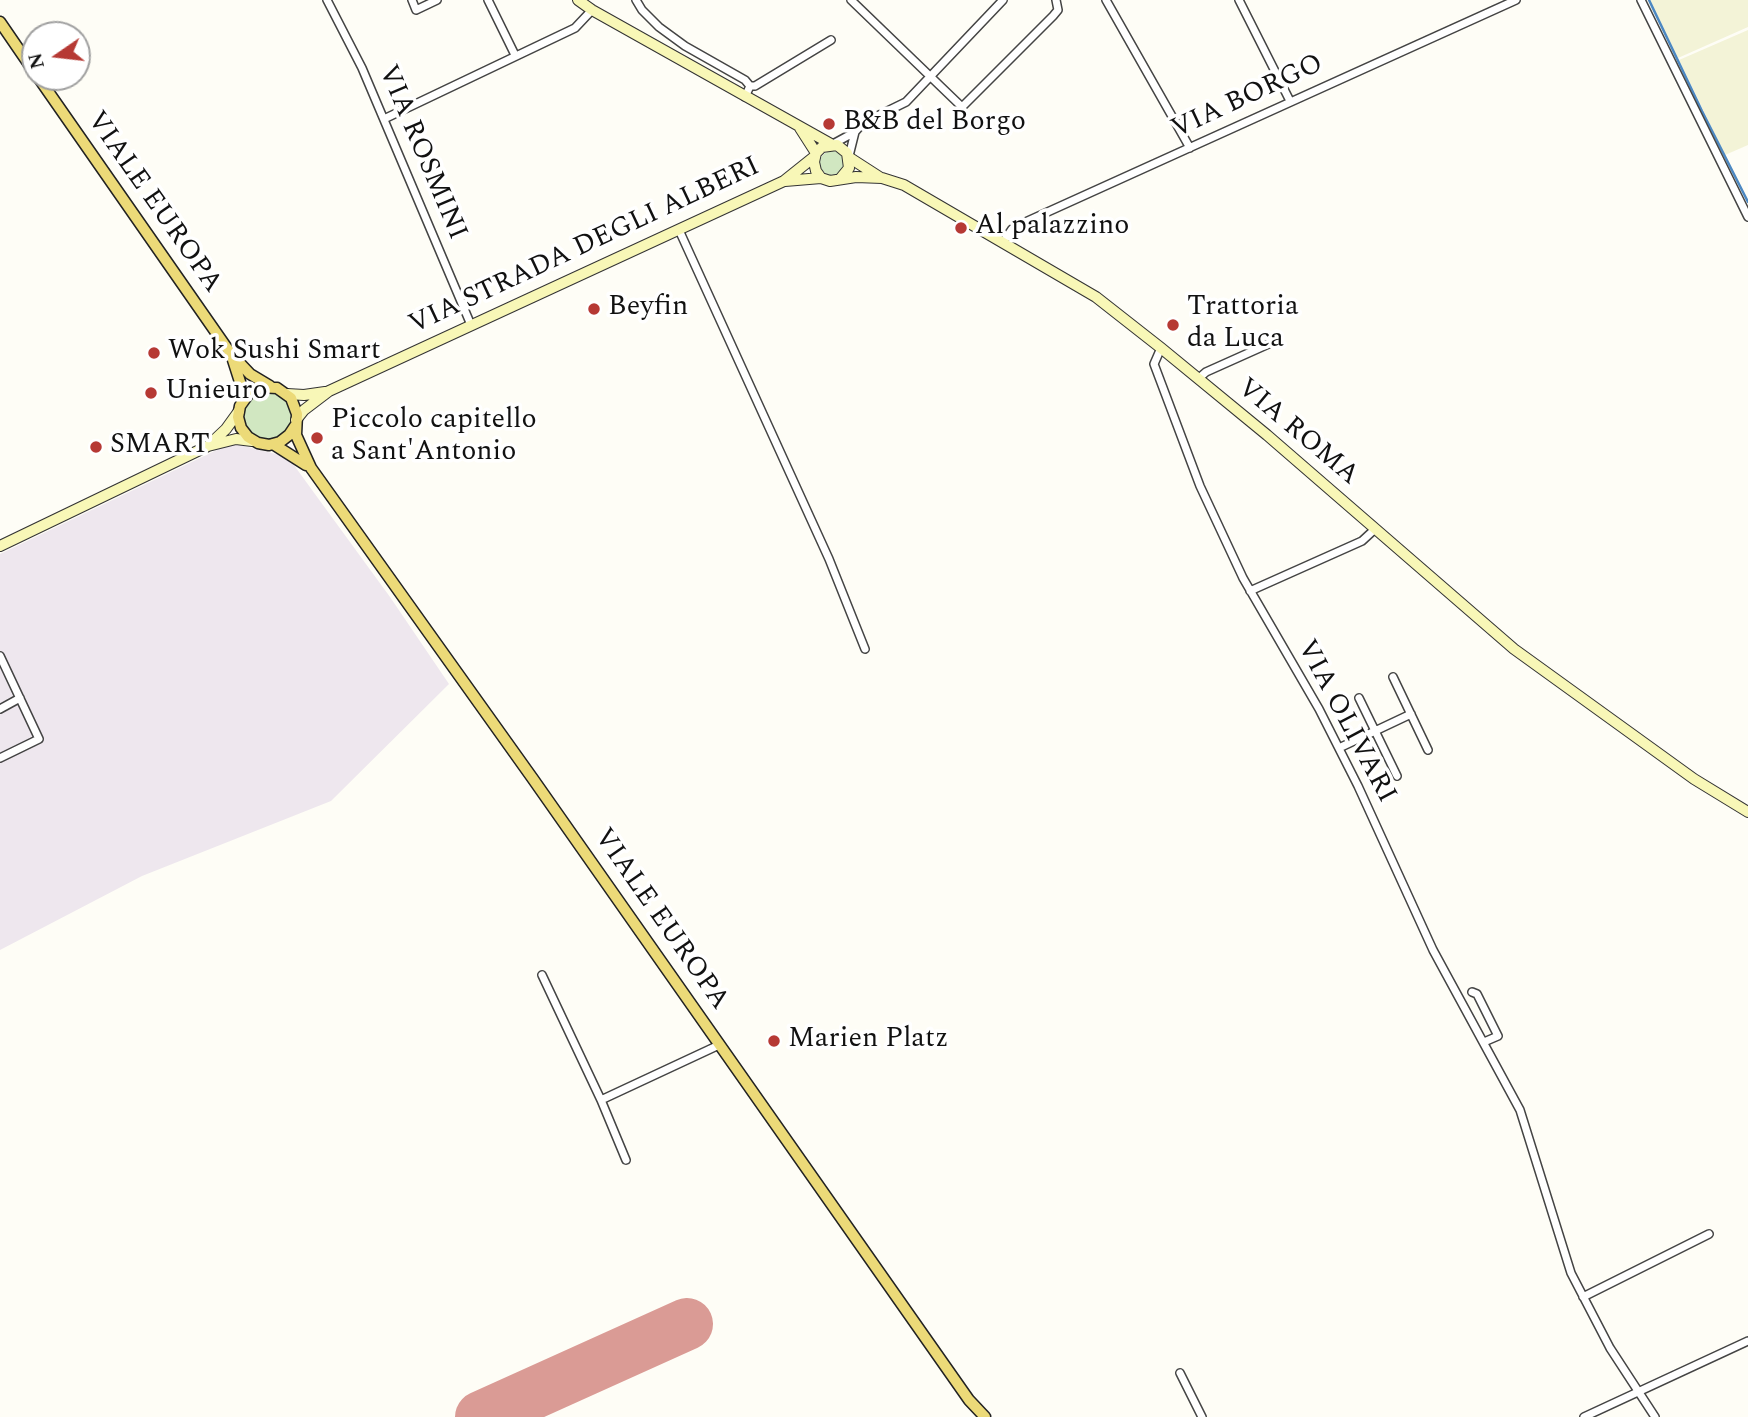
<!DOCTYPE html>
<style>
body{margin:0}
#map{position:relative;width:1748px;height:1417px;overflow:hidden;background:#fefdf6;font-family:Spectral,serif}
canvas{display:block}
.north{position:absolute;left:21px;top:21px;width:70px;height:70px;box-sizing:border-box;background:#fff;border:2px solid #a0a0a0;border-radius:50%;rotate:256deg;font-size:19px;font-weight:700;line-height:28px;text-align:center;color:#111}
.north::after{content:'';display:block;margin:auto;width:24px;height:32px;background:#b63934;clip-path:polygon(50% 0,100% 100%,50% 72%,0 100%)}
</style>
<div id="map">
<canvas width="1748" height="1417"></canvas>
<div class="north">N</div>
</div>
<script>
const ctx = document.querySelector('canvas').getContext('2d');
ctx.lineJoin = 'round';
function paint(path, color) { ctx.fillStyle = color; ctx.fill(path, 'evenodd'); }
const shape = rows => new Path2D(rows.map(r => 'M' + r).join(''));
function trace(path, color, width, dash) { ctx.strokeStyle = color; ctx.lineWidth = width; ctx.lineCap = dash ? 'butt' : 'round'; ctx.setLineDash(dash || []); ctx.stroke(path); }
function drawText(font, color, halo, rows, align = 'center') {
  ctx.font = font + ' Spectral,serif'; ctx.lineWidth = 7; ctx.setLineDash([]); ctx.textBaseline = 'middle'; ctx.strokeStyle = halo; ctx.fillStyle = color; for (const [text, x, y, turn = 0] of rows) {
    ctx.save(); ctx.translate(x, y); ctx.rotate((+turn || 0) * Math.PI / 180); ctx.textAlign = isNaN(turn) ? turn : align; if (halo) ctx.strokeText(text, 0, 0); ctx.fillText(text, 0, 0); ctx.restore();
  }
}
paint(shape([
 [236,444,288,457,390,597,449,684,331,801,142,876,0,950,0,554,225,446]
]), '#eee7ee');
paint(shape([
 [1650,0,1748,0,1748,27,1678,58],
 [1748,30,1748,145,1725,155,1679,60]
]), '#f3f3d7');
paint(shape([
 '820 163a12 12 0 1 1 24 0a12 12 0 1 1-24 0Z',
 '243 416a24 24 0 1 1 48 0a24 24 0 1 1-48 0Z'
]), '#d1e7c1');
trace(shape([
 [1649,0,1702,111,1748,202]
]), '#4c88c2', 2.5);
trace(shape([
 [481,1417,687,1324]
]), '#da9b95', 52);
const street = shape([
 [327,0,362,68,471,325],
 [412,0,416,10,437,0],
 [488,0,515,55],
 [636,0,642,10,659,27,685,46,745,80,750,86,745,97],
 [851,0,962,107,1053,16,1058,10,1056,0],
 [1106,0,1190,148],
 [1239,0,1290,101],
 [1641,0,1748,217],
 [750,86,755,86,831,40],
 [384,119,575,28,592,10],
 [833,144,855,132,863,123,906,102,1003,0],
 [849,156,855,132],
 [679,230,829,559,865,649],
 [1004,241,1012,229,1021,224,1516,0],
 [1161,348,1154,364,1200,486,1243,578,1319,709,1358,786,1433,950,1520,1110,1571,1273,1610,1348,1655,1417],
 [1198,379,1206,372,1273,342],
 [1250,591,1362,541,1375,529],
 [0,656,39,739,0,758],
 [1393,677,1428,750],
 [1359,698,1397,776],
 [0,709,20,698],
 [1339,748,1411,714],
 [542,975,601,1100,719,1045],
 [1472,992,1477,994,1498,1036,1484,1042],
 [601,1100,626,1160],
 [1583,1297,1709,1234],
 [1180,1373,1202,1417],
 [1584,1417,1748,1341]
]);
const secondary = shape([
 [578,0,592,10,831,144],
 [800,128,816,153],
 [850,158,881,178],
 [840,179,849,168,847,153,837,145,822,147,816,153,814,162,816,171,821,178,830,181,856,177,882,178,904,185,1096,297,1161,348,1267,435,1514,649,1694,779,1748,812],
 [785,181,821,178],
 [287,394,304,395,325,392],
 [296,420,304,410,329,391,784,181,814,157],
 [209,445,226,429,239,411],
 [0,546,208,446,236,439,252,441]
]);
const primary = shape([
 [0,22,35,73],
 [38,77,231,354,250,374,270,386],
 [233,360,241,385,242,401],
 [295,426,289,435,280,442,269,445,258,443,248,437,241,428,238,417,240,406,250,392,260,387,277,388,291,398,297,414,296,435,311,468,533,779,969,1400,985,1417],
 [273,444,306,465]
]);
trace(street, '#444', 10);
trace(secondary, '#333', 12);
trace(primary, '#222', 13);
trace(street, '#fff', 7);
trace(secondary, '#f8f7b7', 10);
trace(primary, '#ecda78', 10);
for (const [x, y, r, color] of [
 [829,124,7,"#b63934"],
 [961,228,7,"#b63934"],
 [594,309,7,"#b63934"],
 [1173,325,7,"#b63934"],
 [154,353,7,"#b63934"],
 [151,393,7,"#b63934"],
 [317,438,7,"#b63934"],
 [96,447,7,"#b63934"],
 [774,1041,7,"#b63934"]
]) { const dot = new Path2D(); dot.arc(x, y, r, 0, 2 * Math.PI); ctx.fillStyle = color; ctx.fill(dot); trace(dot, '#fff', 2.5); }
drawText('28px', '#111', '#fff', [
 ["VIA BORGO",1248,98,-25],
 ["VIA ROSMINI",421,153,67],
 ["VIALE EUROPA",153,203,55],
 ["VIA STRADA DEGLI ALBERI",585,247,-25],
 ["VIA ROMA",1297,433,40],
 ["VIA OLIVARI",1345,722,62],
 ["VIALE EUROPA",660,920,55]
]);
drawText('28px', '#111', '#fff', [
 ["B&B del Borgo",843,124],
 ["Al palazzino",975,228],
 ["Beyfin",608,309],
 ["Trattoria",1187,309],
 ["da Luca",1187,341],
 ["Wok Sushi Smart",168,353],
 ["Unieuro",165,393],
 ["Piccolo capitello",331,422],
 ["a Sant'Antonio",331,454],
 ["SMART",110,447],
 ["Marien Platz",788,1041]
], 'left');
</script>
